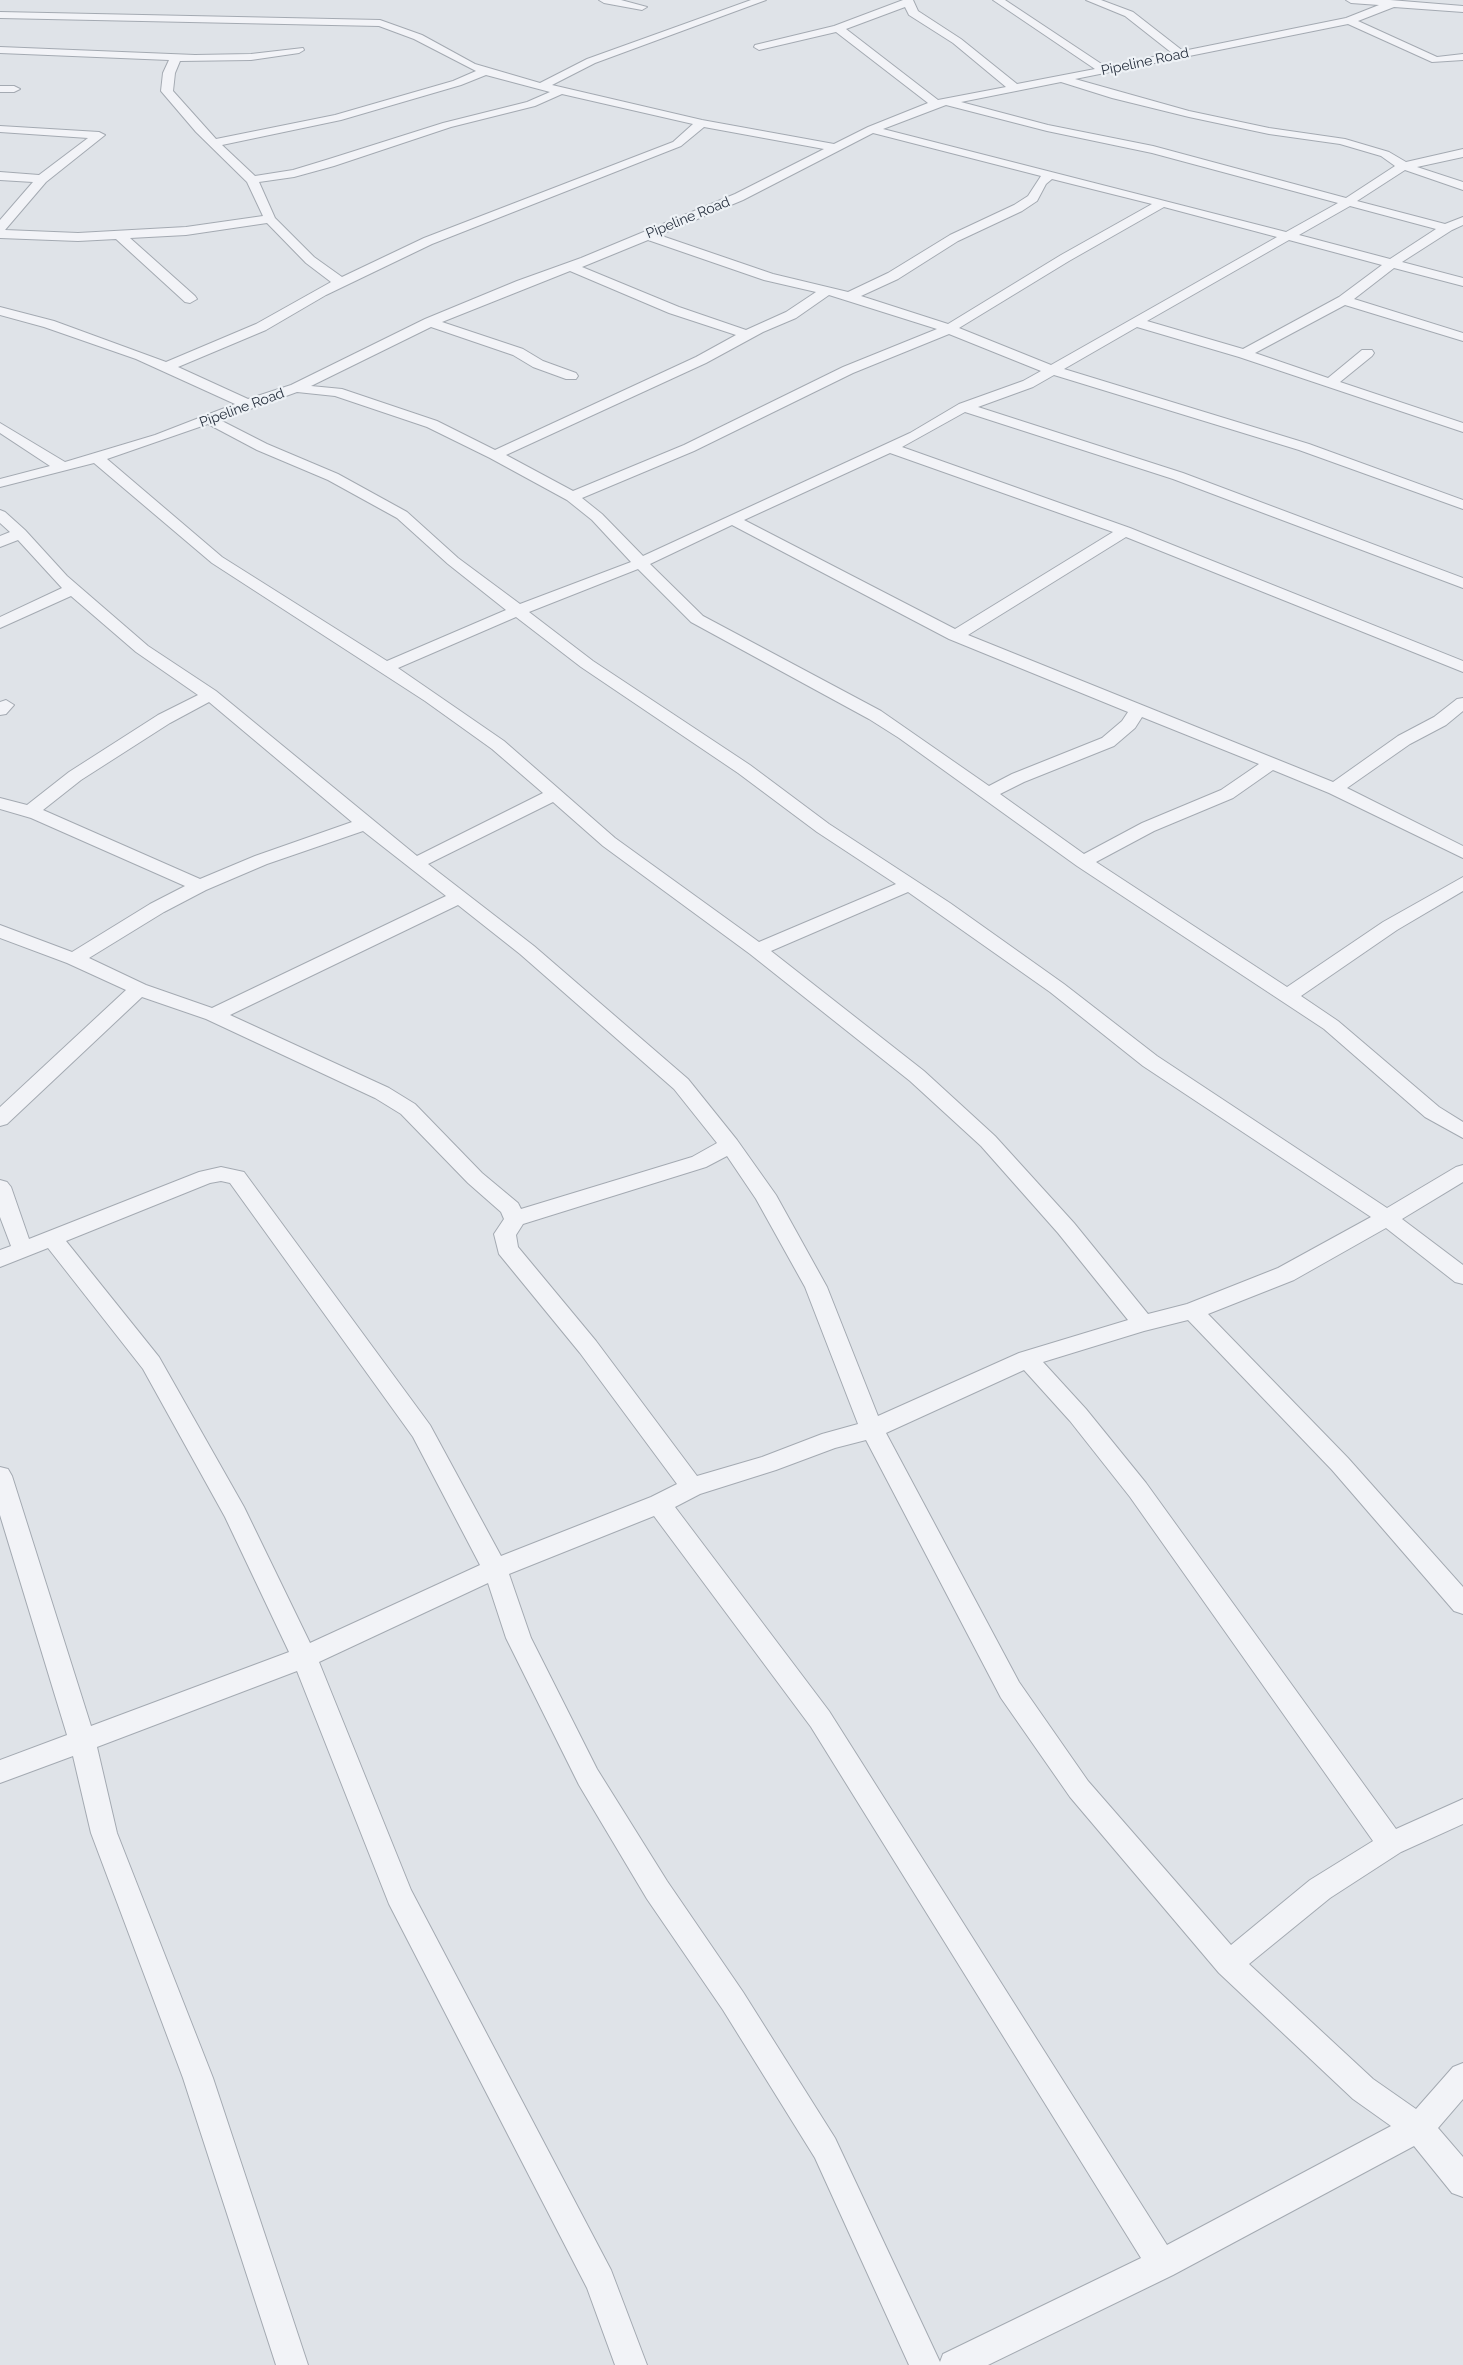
<!DOCTYPE html>
<style>
body{margin:0}
canvas{display:block;background:#dfe3e8}
</style>
<canvas width="1463" height="2365"></canvas>
<script>
const ctx = document.querySelector('canvas').getContext('2d');
ctx.lineJoin = 'round';
const shape = rows => new Path2D(rows.map(r => 'M' + r).join(''));
function trace(path, color, width, dash) { ctx.strokeStyle = color; ctx.lineWidth = width; ctx.lineCap = dash ? 'butt' : 'round'; ctx.setLineDash(dash || []); ctx.stroke(path); }
function paint(path, color) { ctx.fillStyle = color; ctx.fill(path, 'evenodd'); }
function drawText(font, color, halo, rows, align = 'center') {
  ctx.font = font + ' Raleway,sans-serif'; ctx.lineWidth = 4.5; ctx.setLineDash([]); ctx.textBaseline = 'middle'; ctx.strokeStyle = halo; ctx.fillStyle = color; for (const [text, x, y, turn = 0] of rows) {
    ctx.save(); ctx.translate(x, y); ctx.rotate((+turn || 0) * Math.PI / 180); ctx.textAlign = isNaN(turn) ? turn : align; if (halo) ctx.strokeText(text, 0, 0); ctx.fillText(text, 0, 0); ctx.restore();
  }
}
const street = shape([
 [599,0,621,0,647,7,642,10,604,3,599,0],
 [751,0,766,0,595,63,552,85,702,120,834,144,868,127,928,103,836,32,759,50,754,47,755,45,834,26,903,0,913,0,918,11,961,39,1017,84,1095,69,993,0,1005,0,1106,67,1172,53,1125,16,1086,0,1101,0,1133,12,1183,51,1346,18,1379,5,1351,3,1346,0,1390,0,1463,6,1463,12,1394,7,1358,21,1437,57,1463,54,1463,60,1432,62,1348,24,1075,79,1189,111,1269,128,1345,139,1389,152,1406,162,1463,149,1463,157,1417,167,1463,182,1463,190,1405,170,1357,201,1445,224,1463,217,1463,225,1452,230,1402,262,1463,278,1463,286,1394,268,1354,299,1463,333,1463,341,1345,305,1255,353,1328,378,1362,350,1372,350,1374,353,1372,356,1340,382,1463,423,1463,432,1239,357,1137,327,1064,369,1309,444,1463,500,1463,509,1299,450,1054,375,1033,387,978,407,1183,473,1463,578,1463,588,1173,479,965,412,902,447,1130,528,1463,661,1463,672,1126,537,968,635,1333,782,1398,736,1434,717,1457,699,1463,698,1463,711,1446,725,1410,744,1347,788,1463,846,1463,858,1329,793,1273,770,1233,798,1154,831,1096,862,1287,987,1383,922,1463,877,1463,891,1397,930,1301,996,1338,1021,1439,1107,1463,1122,1463,1138,1425,1117,1324,1029,1077,866,899,738,869,719,691,622,638,569,529,612,593,661,750,765,829,824,950,903,1064,984,1157,1056,1387,1208,1456,1167,1463,1165,1463,1182,1402,1219,1463,1265,1463,1284,1455,1282,1386,1228,1294,1280,1208,1314,1348,1458,1463,1587,1463,1614,1454,1611,1332,1470,1188,1320,1144,1331,1043,1362,1086,1409,1146,1483,1396,1829,1463,1799,1463,1824,1401,1852,1330,1898,1249,1964,1373,2079,1416,2109,1453,2067,1463,2063,1463,2099,1438,2128,1463,2157,1463,2197,1452,2193,1414,2146,1173,2275,988,2365,909,2365,815,2158,723,2010,647,1899,579,1785,506,1638,488,1583,319,1662,411,1890,611,2270,647,2365,615,2365,587,2288,389,1904,297,1671,97,1747,117,1833,213,2078,308,2365,276,2365,183,2078,91,1833,73,1756,0,1783,0,1760,67,1735,0,1515,0,1467,8,1469,12,1476,91,1726,289,1652,225,1517,143,1369,48,1248,0,1267,0,1250,11,1246,0,1217,0,1180,7,1182,11,1187,29,1239,199,1172,221,1167,244,1172,430,1425,501,1556,651,1497,677,1484,580,1353,499,1254,494,1234,504,1219,501,1212,468,1183,401,1114,375,1098,206,1019,142,997,7,1124,0,1126,0,1107,126,990,67,963,0,938,0,925,72,952,150,904,185,886,31,818,0,809,0,798,27,805,69,772,158,715,198,695,136,652,71,596,0,628,0,617,62,588,18,540,0,547,0,536,10,532,0,523,0,510,5,512,25,530,67,576,148,646,216,691,417,856,543,793,492,749,425,701,212,563,94,463,0,487,0,479,50,466,0,433,0,423,65,462,155,435,235,404,136,359,44,327,0,315,0,307,54,321,166,362,256,324,331,282,306,263,267,223,186,235,130,238,195,296,197,299,190,303,185,302,116,239,78,241,0,238,0,220,33,182,0,180,0,172,39,175,88,138,0,132,0,126,99,132,105,135,46,182,5,230,78,233,186,227,263,216,247,182,196,132,161,91,163,73,169,60,0,53,0,47,195,55,251,54,303,48,304,50,299,53,251,60,180,61,175,73,173,91,216,139,335,115,453,81,476,71,414,39,379,26,0,18,0,12,380,20,422,35,475,64,540,83,587,59,751,0],
 [905,7,909,15,953,43,1006,87,938,100,846,29,905,7],
 [486,75,550,92,527,102,443,123,326,160,293,170,255,176,222,145,341,120,461,85,486,75],
 [1061,82,1112,98,1189,117,1269,134,1340,144,1381,156,1395,166,1346,198,1153,146,1048,125,961,102,1061,82],
 [562,94,693,124,673,142,424,238,342,277,314,257,275,218,259,182,294,177,334,166,451,127,535,106,562,94],
 [946,105,1047,131,1152,153,1338,203,1286,232,883,129,946,105],
 [704,127,824,149,735,194,581,258,517,281,425,319,291,385,248,399,178,367,266,330,326,295,432,244,681,146,704,127],
 [873,133,1041,176,1028,196,1014,205,950,235,888,273,848,292,773,274,659,235,743,200,873,133],
 [1052,179,1152,204,1061,255,948,324,861,296,898,279,958,241,1022,211,1037,201,1046,184,1052,179],
 [1350,206,1436,229,1390,259,1299,235,1350,206],
 [1164,207,1277,237,1051,365,959,328,1069,261,1164,207],
 [648,240,764,280,816,292,786,312,746,330,679,307,582,267,648,240],
 [1289,240,1382,265,1339,297,1243,349,1147,321,1289,240],
 [570,271,669,313,736,335,696,357,495,450,437,421,342,389,311,386,431,327,513,355,533,367,566,379,576,379,578,376,576,373,543,361,523,349,442,322,570,271],
 [829,295,937,329,843,367,684,445,573,491,506,455,706,363,763,332,796,318,829,295],
 [949,334,1041,371,1023,381,959,404,910,433,643,556,602,514,582,498,694,451,853,373,949,334],
 [297,392,335,396,427,427,490,458,567,500,592,520,631,562,520,604,458,558,407,512,338,474,267,444,220,420,297,392],
 [208,424,257,450,328,480,397,518,448,564,506,610,387,661,222,557,107,459,208,424],
 [890,453,1113,532,955,629,744,520,890,453],
 [732,525,949,639,1128,712,1122,721,1102,738,1012,774,989,786,881,711,703,616,650,564,732,525],
 [516,617,581,667,738,773,817,832,896,884,759,942,615,838,504,741,398,668,516,617],
 [209,702,352,822,255,856,200,879,43,810,81,780,170,723,209,702],
 [1142,717,1259,764,1221,790,1142,823,1084,854,1000,794,1024,782,1114,746,1135,728,1142,717],
 [553,802,603,846,750,954,910,1081,981,1146,1058,1233,1128,1320,1019,1353,878,1416,827,1287,776,1195,737,1140,688,1079,534,946,428,864,553,802],
 [363,831,446,896,212,1008,146,985,89,958,164,912,206,890,267,864,363,831],
 [908,892,1050,992,1143,1066,1371,1217,1278,1268,1187,1304,1148,1314,1074,1223,995,1136,924,1071,771,951,908,892],
 [458,905,520,954,674,1089,717,1143,692,1157,521,1209,518,1203,482,1173,415,1104,389,1088,230,1015,458,905],
 [727,1156,756,1199,805,1287,858,1424,822,1434,762,1457,697,1476,596,1341,518,1247,516,1235,523,1224,706,1167,727,1156],
 [221,1181,230,1183,413,1437,480,1565,310,1643,244,1507,159,1357,66,1241,210,1183,221,1181],
 [1024,1370,1070,1421,1130,1497,1373,1841,1310,1880,1231,1945,1088,1781,1019,1682,886,1433,1024,1370],
 [866,1440,1001,1698,1070,1797,1219,1973,1353,2099,1391,2126,1167,2245,829,1711,675,1507,700,1494,776,1470,835,1448,866,1440],
 [654,1516,811,1727,1141,2258,943,2354,940,2362,835,2138,743,1992,667,1881,597,1769,531,1638,509,1574,654,1516],
 [0,86,14,86,20,89,14,92,0,92,0,86],
 [6,700,14,705,6,714,0,715,0,702,6,700]
]);
trace(street, '#a4aab2', 2);
paint(street, '#f2f3f7');
drawText('14px', '#28313f', '#eef2f6', [
 ["Pipeline Road",1145,62,-12],
 ["Pipeline Road",688,218,-22],
 ["Pipeline Road",242,408,-20]
]);
</script>
